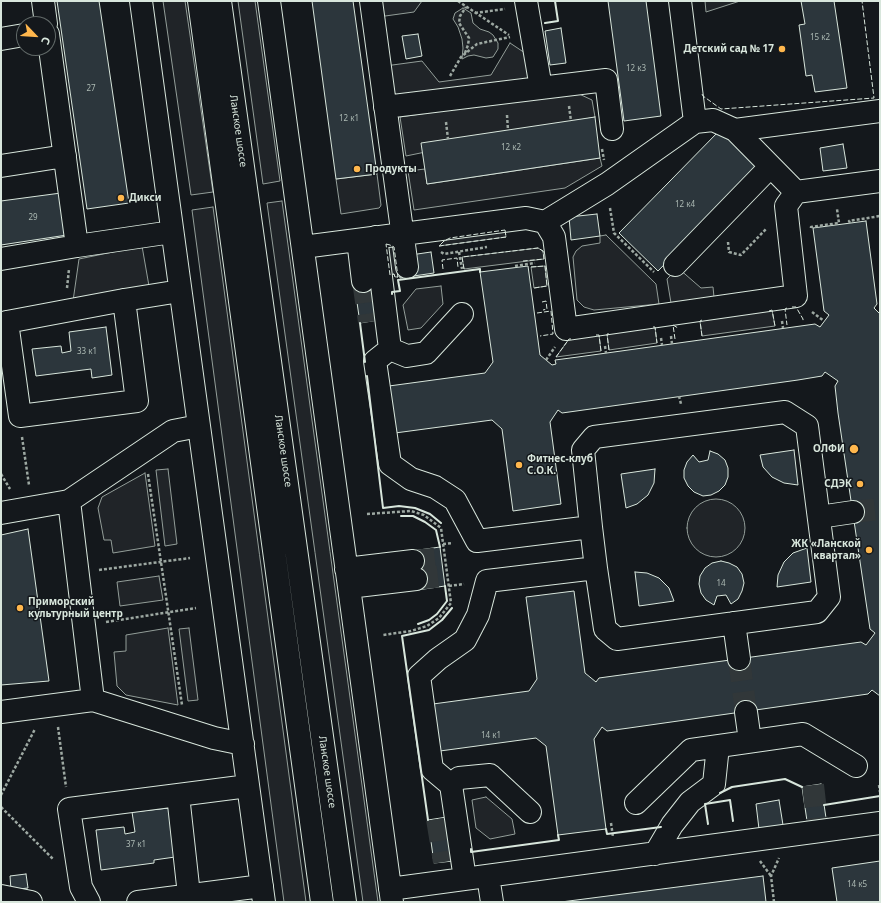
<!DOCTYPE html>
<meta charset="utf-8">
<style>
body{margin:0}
#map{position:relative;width:881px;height:903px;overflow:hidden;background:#14181c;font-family:"Noto Sans",sans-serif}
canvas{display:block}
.frame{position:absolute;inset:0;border:2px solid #d8e6dc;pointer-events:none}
.north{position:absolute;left:16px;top:16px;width:40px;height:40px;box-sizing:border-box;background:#14181c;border:1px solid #626a69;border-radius:50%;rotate:115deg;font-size:11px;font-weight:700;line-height:16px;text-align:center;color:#d8e6dc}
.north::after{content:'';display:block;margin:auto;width:14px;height:18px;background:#ffb74d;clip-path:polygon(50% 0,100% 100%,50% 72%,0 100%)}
</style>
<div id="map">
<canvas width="881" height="903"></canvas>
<div class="frame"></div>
<div class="north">С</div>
</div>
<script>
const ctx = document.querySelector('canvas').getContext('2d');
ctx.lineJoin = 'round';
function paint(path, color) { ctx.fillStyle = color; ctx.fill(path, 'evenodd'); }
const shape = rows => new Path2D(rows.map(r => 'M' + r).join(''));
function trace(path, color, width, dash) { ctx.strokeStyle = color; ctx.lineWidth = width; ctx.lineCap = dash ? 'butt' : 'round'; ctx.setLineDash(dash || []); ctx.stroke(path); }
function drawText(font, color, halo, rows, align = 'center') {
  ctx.font = font + ' "Noto Sans",sans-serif'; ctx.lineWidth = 3; ctx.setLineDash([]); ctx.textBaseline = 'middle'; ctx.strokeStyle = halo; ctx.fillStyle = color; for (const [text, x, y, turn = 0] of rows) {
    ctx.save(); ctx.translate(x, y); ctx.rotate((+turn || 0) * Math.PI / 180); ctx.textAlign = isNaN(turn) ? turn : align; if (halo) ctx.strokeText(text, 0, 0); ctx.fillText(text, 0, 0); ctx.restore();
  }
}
const green = shape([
 [163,1,185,1,213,192,191,195,163,1],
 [238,1,255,1,280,181,263,184,238,1],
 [376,1,422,1,414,12,378,17,376,1],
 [705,1,740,1,706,12,705,1],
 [463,8,471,13,473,23,480,29,489,32,493,35,498,43,498,49,493,57,486,58,474,55,468,56,462,59,463,48,462,39,458,27,453,19,455,13,463,8],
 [510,43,531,57,534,85,390,103,385,66,422,61,439,82,491,75,510,43],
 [577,93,592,100,595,117,406,156,400,117,558,94,577,93],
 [600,158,602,166,565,188,414,210,408,171,425,169,427,184,600,158],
 [377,174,381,205,380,207,379,208,341,214,336,179,377,174],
 [282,201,378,902,363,902,267,203,282,201],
 [213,207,306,902,284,902,192,210,213,207],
 [505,230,506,237,439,246,444,241,450,238,505,230],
 [606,235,656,284,659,304,594,310,584,307,577,300,573,257,576,251,582,246,600,243,600,236,606,235],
 [388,244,394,247,398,277,395,277,394,274,390,275,388,244],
 [142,246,149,286,73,301,79,259,142,246],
 [538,248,543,251,544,259,464,269,462,257,538,248],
 [545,266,547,286,534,288,531,267,545,266],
 [678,268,701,288,713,287,714,297,671,303,667,279,678,268],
 [441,286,443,304,421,328,408,330,403,305,416,289,441,286],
 [772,310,775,326,702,336,700,321,772,310],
 [655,327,657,343,609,350,607,334,655,327],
 [599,335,601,351,556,357,569,339,599,335],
 [168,469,177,544,165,546,156,470,168,469],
 [145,473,155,546,113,553,111,540,104,540,98,508,102,497,145,473],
 '687 528a29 29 0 1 1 58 0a29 29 0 1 1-58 0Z',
 [159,576,163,600,120,606,117,582,159,576],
 [168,628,178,705,126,695,117,686,114,652,126,651,126,635,168,628],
 [189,628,198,700,188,701,179,629,189,628],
 [486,797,512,819,515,834,490,839,476,828,472,800,486,797]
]);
paint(green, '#202428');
trace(green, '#939e99', 1);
const building = shape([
 [57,1,99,1,129,203,87,209,57,1],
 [312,1,353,1,377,174,336,179,312,1],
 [608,1,646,1,661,116,624,121,608,1],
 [801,1,834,1,847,88,815,92,812,75,806,76,799,25,805,24,801,1],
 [561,28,566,63,550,65,545,31,561,28],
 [418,34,422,56,406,59,402,36,418,34],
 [595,117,600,158,427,184,421,143,595,117],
 [720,130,758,168,658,271,619,233,720,130],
 [843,144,847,168,823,171,820,148,843,144],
 [61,193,67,235,1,245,1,201,61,193],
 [597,214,600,236,571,240,569,217,597,214],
 [866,221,877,304,874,308,880,314,880,696,872,690,868,694,629,728,607,731,602,727,594,739,606,829,558,835,546,746,536,738,440,751,433,704,529,691,537,679,526,597,574,591,585,673,596,682,599,678,861,642,866,645,875,633,870,629,838,413,835,386,838,381,825,372,822,376,798,380,562,413,558,410,550,422,561,504,513,511,502,429,492,420,395,433,389,386,485,373,493,362,480,272,528,266,540,355,552,365,556,364,555,360,578,357,815,324,820,327,829,315,824,311,813,228,866,221],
 [431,252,434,273,400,278,397,257,431,252],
 [372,280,378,320,360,323,354,282,372,280],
 [106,327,112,375,92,378,91,369,36,376,32,349,61,346,62,353,71,351,69,332,106,327],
 [794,450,798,485,784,483,772,477,763,467,760,455,794,450],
 [710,451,718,454,725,460,728,468,728,477,725,485,719,491,711,495,703,496,694,492,688,486,684,478,684,470,687,462,693,455,699,462,708,460,710,451],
 [655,469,654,483,648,495,637,504,626,508,621,474,655,469],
 [28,529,49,681,1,685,1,535,28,529],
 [440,547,445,586,417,590,412,551,440,547],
 [807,548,811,582,777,587,778,575,784,562,793,553,807,548],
 [721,561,729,563,737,567,742,574,744,583,742,591,738,599,731,604,726,595,717,596,714,605,706,600,701,593,699,584,700,576,705,568,712,563,721,561],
 [635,572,647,573,659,578,669,588,674,601,639,606,635,572],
 [821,784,826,818,807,821,802,787,821,784],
 [779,800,783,825,759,829,756,804,779,800],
 [169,808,175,857,154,860,154,863,101,870,96,830,124,827,125,834,135,832,132,812,169,808],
 [447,817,453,861,434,863,428,820,447,817],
 [880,861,880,902,837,902,832,868,880,861],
 [26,874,28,888,11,890,10,876,26,874],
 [763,876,766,902,561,902,763,876]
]);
paint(building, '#2c363c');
trace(building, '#d8e6dc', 1);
trace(shape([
 [363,281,369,322],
 [853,512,880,509],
 [413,561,441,558],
 [416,579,444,576],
 [739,659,746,712],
 [813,785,817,820],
 [437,819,444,862]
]), '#313739', 22, [22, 11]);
const minor = shape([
 [43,1,46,24],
 [141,1,264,902],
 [269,1,392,902],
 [371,1,407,267],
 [526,1,541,88],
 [680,1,695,122],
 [48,34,77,246],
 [1,39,24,35],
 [385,107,606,80,612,129],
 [735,130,796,192],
 [1,166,65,156],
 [545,222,607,184,695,122,713,120,735,130,880,111],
 [376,237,390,349,375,361,390,464,411,479,435,487,455,500,477,541,591,527,583,450,594,437,785,412,807,426,829,597,817,612,617,639,605,629,596,568,487,581,478,615,465,640,438,659,419,676,432,769,451,785,465,879],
 [358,240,363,281],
 [303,247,526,218,545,222,554,237,566,329,796,296,786,206,796,192,880,181],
 [1,259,77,246,172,232],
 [675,265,770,167],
 [7,322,20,416,137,401,124,300],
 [1,324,7,322,124,300,180,291],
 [390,349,407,356,426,353,462,314],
 [69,501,93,700],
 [1,513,69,501,173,431,199,426],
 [819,517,853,512],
 [591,527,596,568],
 [346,569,413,561],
 [349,587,416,579],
 [734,623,739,659],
 [1,712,93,700,214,738,243,744],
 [746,712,750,741],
 [451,785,459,778,490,775,530,812],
 [178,795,189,895],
 [636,803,691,750,803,734,856,766],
 [655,854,672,825,690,802,714,784,718,746],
 [488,876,492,902],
 [390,889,880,823],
 [1,896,31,902],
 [89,902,81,887,69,809,248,786],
 [138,902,262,886]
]);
const major = shape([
 [199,1,322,902],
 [220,1,345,902]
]);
trace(minor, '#d8e6dc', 24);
trace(major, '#d8e6dc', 24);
trace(shape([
 [458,1,509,35],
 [475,13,505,9],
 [465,53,468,45,469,38,459,23,460,16,466,7],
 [450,76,461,57,477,44,510,37],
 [569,106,571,121],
 [507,115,508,130],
 [446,122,448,139],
 [602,149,604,160],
 [610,208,614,233,654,272],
 [850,223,849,221,880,216],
 [811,228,811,227,839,223,837,209],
 [728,242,729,252,741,255,766,229],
 [441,252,444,254,487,247],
 [459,252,462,269],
 [515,266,535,263],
 [67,288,69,269],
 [812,312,824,321],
 [782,321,783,328],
 [671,336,672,344],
 [661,338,662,345],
 [605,346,606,353],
 [546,360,555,347],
 [679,396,681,404],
 [22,437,29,485],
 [1,474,10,489],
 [148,474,182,705],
 [367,514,411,511,424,515,441,528,451,603,439,618,427,626,411,631,383,635],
 [443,544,453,543],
 [99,570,190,558],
 [449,586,464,584],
 [106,622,196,608],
 [58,727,66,787],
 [879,785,880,792],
 [1,795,35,729],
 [1,807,54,860],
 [611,823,613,837],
 [760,861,771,876],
 [774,902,771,876,779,858]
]), '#9da8a2', 2.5, [3, 2]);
trace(minor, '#14181c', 22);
trace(major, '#14181c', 22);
trace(shape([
 [702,94,703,96,721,109,874,98,862,1],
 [505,230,506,237,439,246,444,241,450,238,505,230],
 [386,244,390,245,394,247,398,277,395,277,394,274,390,275,386,244],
 [531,267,545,266,547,286,534,288],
 [443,269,442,260,457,258,458,267],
 [464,269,462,257,538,248,543,251,544,259,523,261],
 [542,302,546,301,547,309,543,310],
 [792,307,796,307,803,319,803,322],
 [787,308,785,309,787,325],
 [769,311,772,310,775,326],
 [537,313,551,311,553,334,540,336],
 [653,327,655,327,657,343],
 [596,335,599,335,601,351],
 [702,336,700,321,702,320],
 [675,339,673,325,678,328],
 [609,350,607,334,609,334],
 [556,357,569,339,571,339]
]), '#d8e6dc', 1, [5, 2]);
trace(shape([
 [545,23,558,21,555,1],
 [392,294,392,292,400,291,398,280,480,269,480,272],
 [360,323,365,362],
 [367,376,383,508,399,506,415,508,430,514,441,523],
 [401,516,413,516,425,522,436,530,440,547],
 [418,624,429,620,437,614,447,601,445,586],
 [720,793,732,787,785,779,802,787],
 [824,805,880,796],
 [428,820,402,636,429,630,442,620,452,608],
 [708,824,705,804,730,800,733,821],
 [606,829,607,834,661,827],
 [471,849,471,852,559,840,558,835]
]), '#d8e6dc', 2);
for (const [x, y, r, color] of [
 [782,49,4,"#ffb74d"],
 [357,169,4,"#ffb74d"],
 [121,198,4,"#ffb74d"],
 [854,449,5,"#ffb74d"],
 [519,465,4,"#ffb74d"],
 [860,484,4,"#ffb74d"],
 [869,550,4,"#ffb74d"],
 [20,608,4,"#ffb74d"]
]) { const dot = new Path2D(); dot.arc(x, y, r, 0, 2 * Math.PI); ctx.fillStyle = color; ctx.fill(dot); trace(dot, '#14181c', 1.5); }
drawText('8px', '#adbab4', null, [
 ["15 к2",820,38],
 ["12 к3",636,69],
 ["27",91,89],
 ["12 к1",349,119],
 ["12 к2",511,148],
 ["12 к4",685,205],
 ["29",33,218],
 ["33 к1",87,352],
 ["14",721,584],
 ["14 к1",491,736],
 ["37 к1",136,845],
 ["14 к5",857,885]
]);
drawText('bold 10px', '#d8e6dc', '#14181c', [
 ["Детский сад № 17",774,49],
 ["Продукты",365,169,"left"],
 ["Дикси",129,198,"left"],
 ["ОЛФИ",845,449],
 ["Фитнес-клуб",527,459,"left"],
 ["С.О.К.",527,471,"left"],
 ["СДЭК",852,484],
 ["ЖК «Ланской",861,544],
 ["квартал»",861,556],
 ["Приморский",28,602,"left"],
 ["культурный центр",28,614,"left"]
], 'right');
drawText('10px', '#d8e6dc', '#14181c', [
 ["Ланское шоссе",238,131,82],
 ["Ланское шоссе",283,451,82],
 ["Ланское шоссе",327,772,82]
]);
</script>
